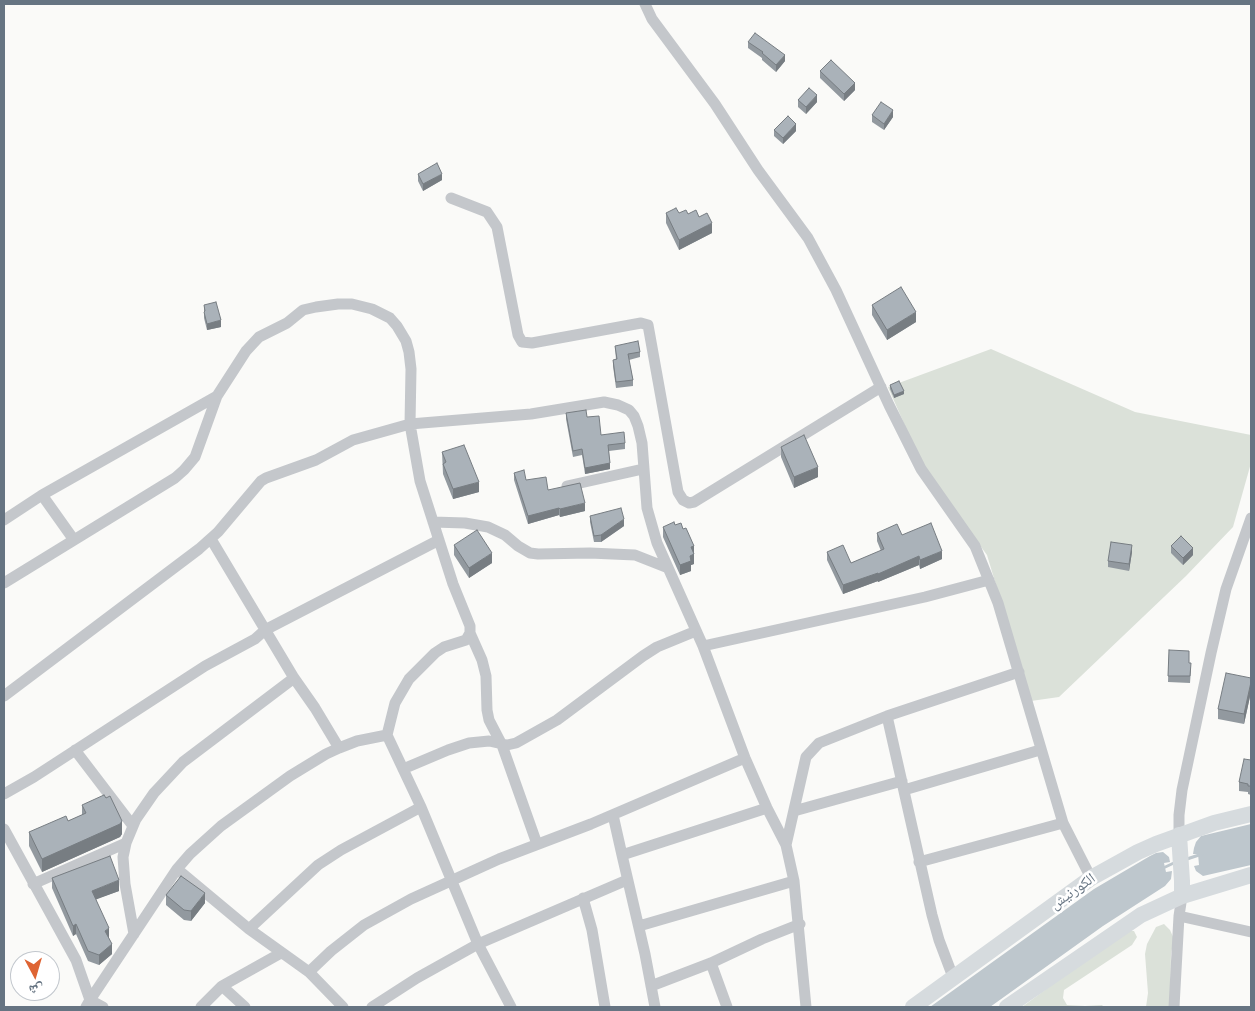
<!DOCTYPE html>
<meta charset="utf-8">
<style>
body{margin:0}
#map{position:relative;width:1255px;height:1011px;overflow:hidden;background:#fafaf8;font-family:Poppins,"Noto Naskh Arabic",sans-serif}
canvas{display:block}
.frame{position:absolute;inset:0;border:5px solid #667482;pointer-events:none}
.north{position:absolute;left:10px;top:951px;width:50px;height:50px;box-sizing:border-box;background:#fff;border:1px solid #c2c7cd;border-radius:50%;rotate:174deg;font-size:14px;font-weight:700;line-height:20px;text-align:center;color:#667482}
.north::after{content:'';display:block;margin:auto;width:18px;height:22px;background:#de6433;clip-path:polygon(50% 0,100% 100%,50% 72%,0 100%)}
</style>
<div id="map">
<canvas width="1255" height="1011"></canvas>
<div class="frame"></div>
<div class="north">ش</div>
</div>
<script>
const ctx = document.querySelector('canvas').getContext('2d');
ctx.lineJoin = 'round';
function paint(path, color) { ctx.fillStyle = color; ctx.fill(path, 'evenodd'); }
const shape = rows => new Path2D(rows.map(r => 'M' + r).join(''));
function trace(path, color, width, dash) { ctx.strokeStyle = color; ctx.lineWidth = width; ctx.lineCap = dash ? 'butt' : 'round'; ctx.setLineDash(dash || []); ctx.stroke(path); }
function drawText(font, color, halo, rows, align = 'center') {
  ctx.font = font + ' Poppins,"Noto Naskh Arabic",sans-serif'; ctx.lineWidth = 5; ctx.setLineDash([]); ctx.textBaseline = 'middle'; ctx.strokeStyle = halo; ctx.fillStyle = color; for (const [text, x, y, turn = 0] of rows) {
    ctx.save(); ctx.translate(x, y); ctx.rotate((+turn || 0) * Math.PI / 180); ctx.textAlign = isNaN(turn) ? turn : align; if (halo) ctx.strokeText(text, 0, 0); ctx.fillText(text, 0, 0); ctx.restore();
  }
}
paint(shape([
 [991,349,1135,412,1251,435,1251,463,1233,527,1186,576,1059,697,1031,701,987,555,924,469,888,387],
 [1164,924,1170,930,1174,939,1171,954,1170,1007,1146,1007,1148,993,1145,954,1147,944,1156,927],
 [1128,931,1134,931,1137,937,1132,945,1064,990,1063,998,1067,1005,1085,1006,1102,1005,1104,1007,1022,1007,1091,956]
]), '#dbe1d9');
paint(shape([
 [1251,824,1251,865,1203,876,1196,871,1194,866,1199,865,1198,854,1193,854,1194,848,1196,842,1201,836],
 [1163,852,1169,857,1170,862,1164,863,1166,872,1172,871,1171,879,1165,886,1103,926,990,1007,930,1007,1094,889,1150,856,1156,853]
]), '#bec7cd');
trace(shape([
 [1187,859,1202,854],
 [1161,869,1176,862]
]), '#bec7cd', 3);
trace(shape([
 [645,4,652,19,715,104,758,170,808,238,836,290,889,405,921,469,975,546,998,603,1063,823,1091,878],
 [451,198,487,212,497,227,518,335,522,342,532,343,641,323,648,325,678,492,683,500,689,503,694,502,881,387],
 [567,486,643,469],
 [42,495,74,540],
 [4,520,42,495,217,396],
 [433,522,465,523,488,527,505,535,518,546,530,553,538,554,590,553,635,555,668,568],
 [211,539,294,678,315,708,339,748],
 [4,583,175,478,184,470,195,457,217,396,246,351,259,337,287,323,303,310,316,307,338,304,352,304,372,309,390,318,397,326,406,341,409,352,411,369,410,424,420,481,453,584,470,626,470,633,466,640,444,647,435,653,409,679,395,703,387,735],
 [470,633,482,660,486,676,487,710,489,720,502,745,537,844],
 [703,646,925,597,989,580],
 [4,696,199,549,218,532,261,481,266,478,316,460,353,440,410,424,531,414,604,402,618,405,629,410,634,416,638,426,642,443,647,508,657,543,703,646,745,758,767,808,786,845,794,881,806,1007],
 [887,716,932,915,939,940,953,977],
 [75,750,133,826],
 [403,769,448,750,469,743,489,741,507,745,516,743,557,720,643,656,657,647,696,631],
 [904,790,1040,750],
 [4,794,34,777,205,666,255,639,265,630,439,540],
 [794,811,902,781],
 [613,815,622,855],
 [4,829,76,960,90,1000,86,1007],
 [1179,835,1179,815,1182,790,1211,653,1226,589,1251,518],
 [786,845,806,757,819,743,887,716,1019,672],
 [919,862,1063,823],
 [33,884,126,843],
 [583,898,592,930,605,1007],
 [1179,916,1251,932],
 [639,926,794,881],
 [249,929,318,865,341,850,421,807],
 [134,934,125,884,123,857,126,843,136,819,154,793,183,762,294,678],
 [711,963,727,1007],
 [309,972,331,951,364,925,411,899,499,859,591,824,745,758],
 [222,986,245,1007],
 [651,986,711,963,762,939,800,924],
 [103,1007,90,1000,177,869],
 [201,1007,222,986,281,953],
 [343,1007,309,972,249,929,177,869,190,854,221,826,290,776,326,754,339,748,357,741,387,735,421,807,478,944,511,1007],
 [372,1007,417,978,478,944,627,880],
 [655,1007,645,954,622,855,767,808],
 [1174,1007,1179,916,1182,896]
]), '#c4c7cb', 11);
trace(shape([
 [1179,835,1182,881,1182,896],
 [913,1007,1091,878,1138,852,1156,844,1214,823,1251,814],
 [1007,1007,1141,915,1182,896,1251,875]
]), '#d6dbde', 16);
paint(shape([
 [748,42,785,61,776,72,762,60,762,58,748,48],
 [820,71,855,90,844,101,820,78],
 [798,100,817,102,806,114,798,107],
 [872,115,893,117,884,130,872,122],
 [774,130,796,131,783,144,774,136],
 [418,174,442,180,423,191,418,181],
 [666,213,688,214,699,217,712,233,679,250,666,223],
 [204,305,221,327,207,330,204,318],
 [872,305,916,322,887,340,872,315],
 [615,346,640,352,640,357,629,360,633,380,633,386,616,388,613,366,613,360,616,360],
 [890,385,904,394,894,398,890,389],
 [566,413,587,417,601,435,625,443,625,449,609,451,610,469,585,474,582,455,573,457,566,419],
 [781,447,818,477,794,488,781,457],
 [442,452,479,492,453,499,443,474],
 [514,473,526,480,548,490,585,511,560,517,559,515,528,524,514,480],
 [590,516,624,526,601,542,594,542,590,522],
 [675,525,683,529,694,546,694,564,691,565,691,571,680,575,663,537,663,527],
 [877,533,902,535,942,559,920,569,919,565,878,582,878,581,843,594,827,560,827,552,851,563,881,551,877,541],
 [454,545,492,563,469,578,454,555],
 [1171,546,1193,555,1183,565,1171,553],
 [1132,552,1129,571,1108,567,1108,561],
 [1169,650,1189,663,1191,669,1190,683,1168,682],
 [1251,678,1251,692,1244,724,1218,719,1218,709],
 [1251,760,1251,795,1248,794,1248,792,1239,791,1239,782],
 [82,805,122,834,120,837,42,872,29,846,29,832,68,821,82,815],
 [52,878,119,891,96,899,109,938,112,954,99,965,88,961,76,934,73,936,52,888],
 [166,895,205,903,191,921,184,920,166,905]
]), '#92999f');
paint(shape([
 [785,55,785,61,776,72,776,65],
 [855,83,855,90,844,101,844,94],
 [817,95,817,102,806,114,806,107],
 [893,110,893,117,884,130,884,124],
 [796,124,796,131,783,144,783,138],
 [442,174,442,180,423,191,423,184],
 [712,223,712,233,679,250,679,240],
 [916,312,916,322,887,340,887,330],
 [221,320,221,327,207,330,207,324],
 [904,391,904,394,894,398,894,395],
 [610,463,610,469,585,474,585,468],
 [818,467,818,477,794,488,794,477],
 [479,482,479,492,453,499,453,489],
 [585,503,585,511,560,517,560,509],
 [559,508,559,515,528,524,528,516],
 [624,519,624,526,601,542,601,535],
 [1132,545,1132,552,1129,571,1129,564],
 [694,546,694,564,691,565,691,571,680,575,680,565,691,547],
 [1193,548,1193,555,1183,565,1183,558],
 [942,551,942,559,920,569,920,560],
 [492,553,492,563,469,578,469,568],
 [919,556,919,565,878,582,878,574],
 [878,573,878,581,843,594,843,585],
 [1251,682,1251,692,1244,724,1244,714],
 [122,821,122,834,120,837,42,872,42,859],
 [119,880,119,891,92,901,92,891],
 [205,893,205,903,191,921,191,911],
 [76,924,76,934,73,936,73,926],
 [109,928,109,938,105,941,105,931],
 [112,944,112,954,99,965,99,955]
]), '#777d82');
const building = shape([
 [755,33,785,55,776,65,762,53,763,52,748,42,755,33],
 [831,60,855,83,844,94,820,71,831,60],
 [809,88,817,95,806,107,798,100,809,88],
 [881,102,893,110,884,124,872,115,881,102],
 [788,116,796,124,783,138,774,130,788,116],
 [437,163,442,174,423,184,418,174,437,163],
 [676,208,679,213,686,210,688,214,696,210,699,217,707,213,712,223,679,240,666,213,676,208],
 [901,287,916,312,887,330,872,305,901,287],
 [216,302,221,320,207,324,204,312,205,311,204,305,216,302],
 [638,341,640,352,628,354,633,380,616,382,613,360,617,359,615,346,638,341],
 [899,381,904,391,894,395,890,385,899,381],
 [586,410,587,417,599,416,601,435,624,432,625,443,608,445,610,463,585,468,582,449,573,451,566,413,586,410],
 [804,435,818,467,794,477,781,447,804,435],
 [464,445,479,482,453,489,443,464,446,462,442,452,464,445],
 [524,470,526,480,546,477,548,490,580,483,585,503,560,509,559,508,528,516,514,473,524,470],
 [621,508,624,519,601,535,594,536,590,516,621,508],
 [674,522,675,525,681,523,683,529,686,528,694,546,691,547,694,554,690,556,691,561,680,565,663,527,674,522],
 [931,523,942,551,920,560,919,556,878,574,878,573,843,585,827,552,843,545,851,563,884,549,877,533,897,524,902,535,931,523],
 [477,530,492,553,469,568,454,545,477,530],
 [1181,536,1193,548,1183,558,1171,546,1181,536],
 [1111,542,1132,545,1129,564,1108,561,1111,542],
 [1169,650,1189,651,1189,663,1191,663,1190,676,1168,676,1169,650],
 [1226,673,1251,678,1251,682,1244,714,1218,709,1226,673],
 [1244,759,1251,760,1251,786,1248,786,1248,784,1239,782,1244,759],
 [104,795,106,798,110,796,122,821,120,824,42,859,29,832,66,816,68,821,86,813,82,805,104,795],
 [110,856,119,880,92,891,109,928,105,931,112,944,99,955,88,951,76,924,73,926,52,878,110,856],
 [181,876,205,893,191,911,184,910,166,895,181,876]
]);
paint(building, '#aab2b9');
trace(building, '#777d82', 1);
drawText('15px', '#667482', '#fff', [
 ["الكورنيش",1073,892,-35]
]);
</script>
